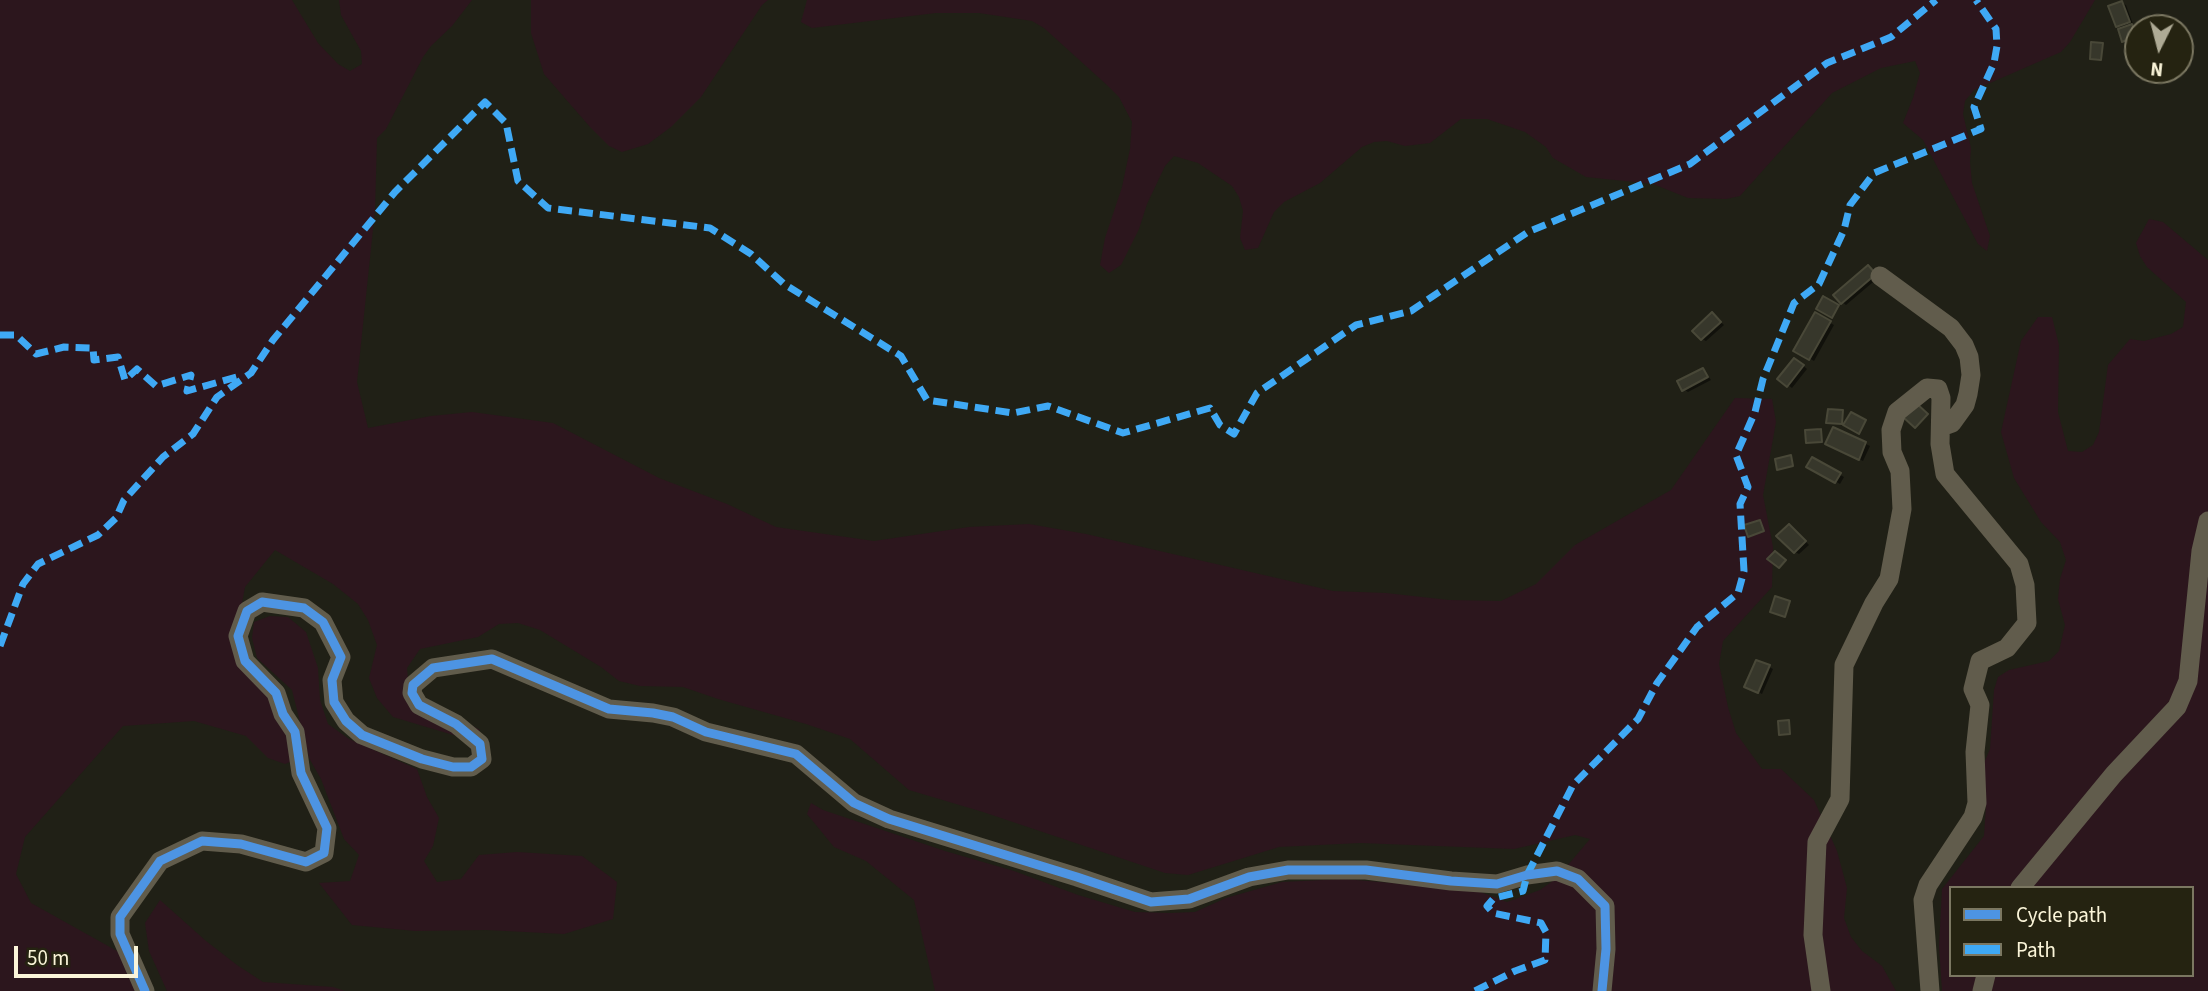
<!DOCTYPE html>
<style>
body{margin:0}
#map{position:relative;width:2208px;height:991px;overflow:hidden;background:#202016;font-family:"Source Sans 3",sans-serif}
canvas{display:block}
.legend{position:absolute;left:1949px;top:886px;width:245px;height:91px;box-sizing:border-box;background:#252311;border:2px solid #7b7761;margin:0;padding:9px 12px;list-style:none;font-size:21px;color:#fbf5d9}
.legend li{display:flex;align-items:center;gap:14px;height:35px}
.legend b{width:35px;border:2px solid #7b7761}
.north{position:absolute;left:2124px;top:14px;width:70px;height:70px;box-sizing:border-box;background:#252311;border:2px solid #7b7761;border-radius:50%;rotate:186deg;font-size:19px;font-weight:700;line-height:28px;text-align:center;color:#fbf5d9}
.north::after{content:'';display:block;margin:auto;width:24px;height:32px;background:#aeaa95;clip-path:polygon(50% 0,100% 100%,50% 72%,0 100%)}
.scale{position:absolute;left:14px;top:946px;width:124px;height:32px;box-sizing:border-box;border:4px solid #fbf5d9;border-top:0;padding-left:9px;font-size:21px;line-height:24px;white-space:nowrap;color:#fbf5d9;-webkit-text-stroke:5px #252311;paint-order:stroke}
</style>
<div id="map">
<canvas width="2208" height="991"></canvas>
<ul class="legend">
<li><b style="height:9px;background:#4d94e3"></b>Cycle path</li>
<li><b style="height:9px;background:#3fa9f5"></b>Path</li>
</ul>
<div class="north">N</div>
<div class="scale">50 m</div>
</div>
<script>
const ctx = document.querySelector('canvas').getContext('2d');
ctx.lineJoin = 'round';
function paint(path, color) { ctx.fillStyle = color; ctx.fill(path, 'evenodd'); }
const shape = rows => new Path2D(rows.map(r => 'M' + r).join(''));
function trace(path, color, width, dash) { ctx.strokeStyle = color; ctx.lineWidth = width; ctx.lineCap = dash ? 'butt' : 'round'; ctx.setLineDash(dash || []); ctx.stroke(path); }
paint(shape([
 [0,0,292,0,318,43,338,64,350,71,362,64,361,51,341,15,339,0,472,0,452,26,431,46,423,57,386,129,377,138,375,210,357,382,368,428,431,416,472,412,553,423,659,478,727,504,776,527,874,541,969,527,1029,524,1086,534,1333,591,1386,593,1449,600,1501,601,1536,584,1575,545,1671,490,1735,398,1772,399,1776,422,1763,495,1773,547,1772,587,1723,641,1719,664,1728,707,1736,733,1762,769,1781,769,1814,800,1837,851,1847,888,1844,918,1851,937,1862,951,1882,966,1896,991,935,991,914,900,866,861,834,847,807,814,811,803,823,810,945,851,1014,871,1078,895,1135,912,1170,913,1195,912,1226,898,1282,882,1344,879,1475,890,1507,902,1540,890,1557,878,1590,839,1575,835,1514,849,1360,843,1279,847,1188,875,1165,873,983,812,909,790,850,739,806,724,718,699,683,687,640,686,619,681,601,667,540,630,518,623,499,624,478,637,420,649,407,668,409,690,480,730,477,736,460,737,393,717,377,698,369,678,377,645,368,620,358,604,333,584,275,550,245,587,238,625,300,758,285,764,268,758,246,736,194,721,123,726,25,837,16,874,31,903,126,956,146,991,0,991],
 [531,0,768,0,762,5,701,97,671,127,648,144,622,152,609,146,590,127,544,74,531,33],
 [807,0,2095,0,2070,42,2061,52,1974,90,1965,101,1963,114,1971,148,1970,162,1972,183,1990,236,1987,251,1978,244,1923,140,1903,123,1913,98,1920,73,1915,61,1881,68,1832,93,1740,196,1726,199,1688,198,1653,184,1586,177,1553,158,1546,147,1525,132,1487,119,1461,119,1430,143,1405,146,1387,141,1374,142,1362,147,1320,183,1284,202,1274,212,1258,248,1245,250,1240,238,1243,211,1239,197,1232,186,1198,163,1174,156,1165,166,1147,204,1139,229,1121,265,1109,273,1100,265,1105,238,1122,187,1130,149,1132,122,1119,97,1108,86,1044,28,1032,21,979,13,936,13,812,28,801,22],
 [2149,219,2163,222,2208,260,2208,991,1942,991,1939,946,1942,889,1984,836,1986,806,1984,763,1990,749,1994,690,1998,677,2009,670,2049,661,2059,651,2065,625,2058,599,2060,579,2066,560,2060,542,2041,522,2014,478,2001,432,2021,341,2038,317,2052,317,2059,345,2058,412,2068,451,2082,452,2093,445,2099,432,2108,365,2130,339,2144,341,2171,334,2183,327,2186,302,2147,267,2140,256,2136,243],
 [1951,888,2192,888,2192,975,1951,975],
 [270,616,288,617,306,632,318,668,320,700,328,724,349,739,417,769,427,797,439,818,433,846,424,861,437,882,461,879,479,855,517,852,582,856,617,882,613,919,564,934,486,930,415,931,352,925,319,883,350,881,359,855,344,839,321,779,309,758,292,690,257,658,252,638,254,622],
 [160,900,206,941,237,965,263,982,333,987,345,991,167,991,149,951,145,923]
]), '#2c161d');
paint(shape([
 [2122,3,2126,5,2133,24,2130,25,2137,37,2125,41,2123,29,2118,26],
 [1868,267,1879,277,1846,305,1842,302],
 [1712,314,1724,325,1706,341,1702,339],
 [1816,315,1834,325,1814,361,1795,350],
 [1799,362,1807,369,1792,388,1788,385],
 [1703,370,1711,380,1688,392,1683,389],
 [1834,429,1870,446,1863,461,1832,446],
 [1812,459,1844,477,1840,484,1809,466],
 [1793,528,1809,545,1799,554,1795,552],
 [1769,667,1773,669,1762,694,1751,688]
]), '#0007');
const building = shape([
 [2122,1,2130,22,2116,27,2108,6,2122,1],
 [2132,24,2136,36,2122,42,2118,29,2132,24],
 [2091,42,2103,43,2101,60,2090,59,2091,42],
 [1868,265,1876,274,1841,304,1833,295,1868,265],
 [1823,296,1839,305,1832,318,1816,309,1823,296],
 [1712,312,1721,322,1701,340,1692,331,1712,312],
 [1815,312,1831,321,1809,360,1793,351,1815,312],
 [1794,358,1804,365,1787,387,1777,379,1794,358],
 [1703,368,1708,377,1682,391,1677,381,1703,368],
 [1916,403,1928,414,1915,428,1903,417,1916,403],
 [1828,409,1843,410,1842,424,1826,423,1828,409],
 [1851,412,1866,420,1859,434,1843,425,1851,412],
 [1833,427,1866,442,1859,460,1825,444,1833,427],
 [1821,429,1822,442,1806,443,1805,430,1821,429],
 [1791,455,1793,466,1777,470,1775,459,1791,455],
 [1812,457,1841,473,1835,483,1806,467,1812,457],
 [1760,520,1764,531,1748,537,1744,525,1760,520],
 [1789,524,1806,541,1794,553,1776,536,1789,524],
 [1775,551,1786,560,1779,568,1767,559,1775,551],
 [1775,596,1790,601,1785,617,1770,612,1775,596],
 [1756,660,1770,665,1758,693,1744,687,1756,660],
 [1789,720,1790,734,1779,735,1778,721,1789,720]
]);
paint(building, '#37372b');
trace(building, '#494838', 2);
trace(shape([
 [1880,276,1951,328,1964,345,1969,357,1971,375,1968,394,1965,405,1952,423,1941,427],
 [2020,888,2114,774,2177,707,2188,681,2201,551,2208,521],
 [145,991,120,934,120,917,160,861,202,841,241,844,306,862,324,853,327,828,301,773,295,732,283,714,276,693,245,661,238,636,247,611,262,602,304,608,323,622,341,657,332,680,334,702,346,721,362,735,422,759,453,767,471,767,482,759,480,744,456,724,419,705,412,693,413,685,433,668,492,659,609,709,653,713,673,717,706,732,796,754,854,803,889,819,1077,877,1151,902,1189,899,1249,877,1288,870,1366,870,1451,881,1497,884,1527,875,1557,871,1578,879,1605,906,1606,949,1602,991],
 [1821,991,1813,935,1817,842,1840,799,1844,665,1874,603,1889,579,1902,509,1900,471,1892,452,1891,430,1897,412,1927,388,1938,389,1941,398,1940,444,1945,474,2019,564,2025,585,2027,623,2007,648,1980,661,1973,689,1980,705,1975,752,1977,803,1973,817,1928,885,1923,900,1930,991],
 [1982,991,1986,975]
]), '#615c4c', 19);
trace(shape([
 [0,335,16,335,36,354,64,347,93,348,94,360,118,357,125,380,137,369,156,386,191,375,187,391,240,376],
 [0,646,23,584,38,564,98,535,116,518,124,500,163,457,193,434,217,397,251,373,273,340,395,192,485,102,506,123,518,181,548,208,710,228,751,254,784,284,901,356,927,400,1013,413,1048,406,1123,433,1210,408,1220,425,1234,434,1257,393,1356,325,1411,311,1528,232,1690,164,1827,63,1891,37,1936,0],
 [1475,991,1515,971,1545,960,1546,932,1541,923,1493,913,1487,906,1494,898,1523,891,1527,875,1573,785,1638,719,1657,683,1697,627,1738,593,1744,571,1740,504,1748,487,1736,455,1755,412,1763,379,1794,303,1819,284,1844,230,1850,205,1874,173,1981,129,1974,107,1994,63,1997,46,1996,29,1976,0]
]), '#3fa9f5', 7, [14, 7]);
trace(shape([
 [145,991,120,934,120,917,160,861,202,841,241,844,306,862,324,853,327,828,301,773,295,732,283,714,276,693,245,661,238,636,247,611,262,602,304,608,323,622,341,657,332,680,334,702,346,721,362,735,422,759,453,767,471,767,482,759,480,744,456,724,419,705,412,693,413,685,433,668,492,659,609,709,653,713,673,717,706,732,796,754,854,803,889,819,1077,877,1151,902,1189,899,1249,877,1288,870,1366,870,1451,881,1497,884,1527,875,1557,871,1578,879,1605,906,1606,949,1602,991]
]), '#4d94e3', 9);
</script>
